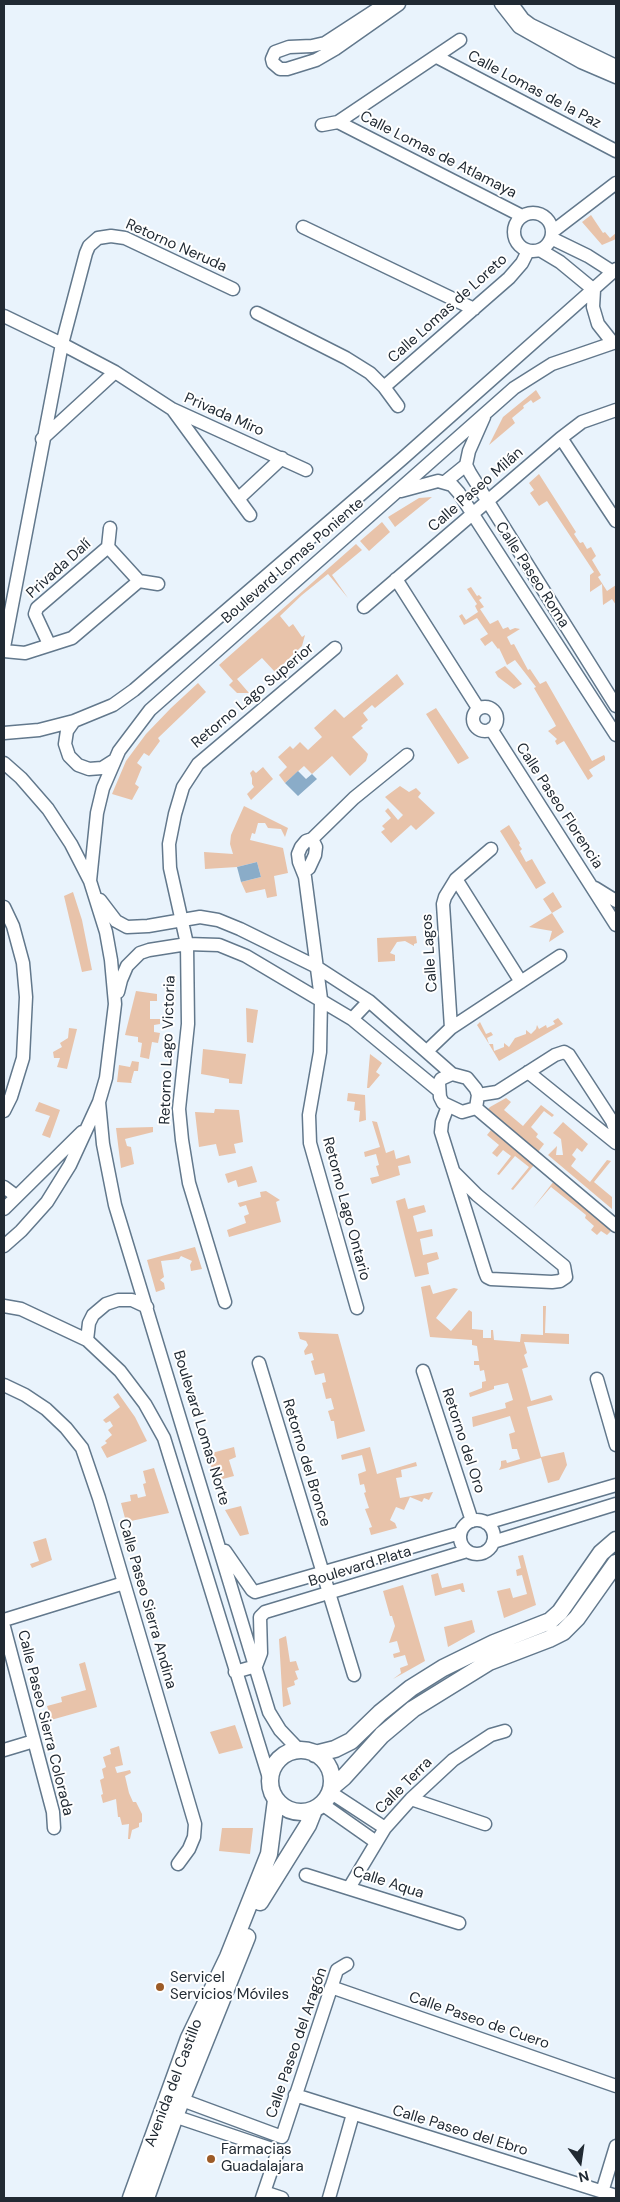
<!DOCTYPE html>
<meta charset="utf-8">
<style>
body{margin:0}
#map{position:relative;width:620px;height:2202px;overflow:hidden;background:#e9f3fc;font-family:"DM Sans",sans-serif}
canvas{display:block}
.frame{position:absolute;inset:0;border:5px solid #212a33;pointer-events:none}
.north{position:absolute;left:555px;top:2137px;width:50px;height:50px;-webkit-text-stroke:4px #fff;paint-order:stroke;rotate:166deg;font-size:14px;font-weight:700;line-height:20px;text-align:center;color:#212a33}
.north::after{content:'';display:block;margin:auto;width:18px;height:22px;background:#212a33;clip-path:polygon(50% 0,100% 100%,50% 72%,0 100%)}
</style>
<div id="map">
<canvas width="620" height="2202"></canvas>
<div class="frame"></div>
<div class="north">N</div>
</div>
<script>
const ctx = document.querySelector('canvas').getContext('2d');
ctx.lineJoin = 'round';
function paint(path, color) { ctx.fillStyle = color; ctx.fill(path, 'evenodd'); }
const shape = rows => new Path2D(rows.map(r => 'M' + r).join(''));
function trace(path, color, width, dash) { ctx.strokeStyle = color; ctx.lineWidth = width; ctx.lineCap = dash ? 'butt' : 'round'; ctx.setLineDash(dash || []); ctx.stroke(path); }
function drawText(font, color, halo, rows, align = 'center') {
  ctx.font = font + ' "DM Sans",sans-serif'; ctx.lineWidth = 4; ctx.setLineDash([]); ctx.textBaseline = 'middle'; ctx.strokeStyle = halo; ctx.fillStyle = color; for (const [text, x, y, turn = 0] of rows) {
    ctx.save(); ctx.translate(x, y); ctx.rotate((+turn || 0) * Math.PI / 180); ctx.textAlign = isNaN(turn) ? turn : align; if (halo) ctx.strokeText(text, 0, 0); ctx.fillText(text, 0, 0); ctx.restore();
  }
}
paint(shape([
 [591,215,603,233,605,232,610,238,616,233,616,239,602,245,582,222],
 [536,390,541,398,533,403,531,400,523,406,524,408,512,418,515,423,489,445,503,417],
 [539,474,576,532,574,534,580,543,583,542,587,549,591,547,596,556,592,560,601,575,598,577,607,591,616,585,616,605,612,599,603,605,602,584,590,592,590,575,594,572,547,501,539,506,530,493,534,490,529,483],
 [432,497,395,527,388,517,419,498],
 [382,522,390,532,369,551,360,541],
 [356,544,362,550,332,575,348,598,328,574,302,595,280,616,289,627,293,624,302,637,305,635,302,646,275,672,262,658,237,679,249,693,237,693,229,685,233,681,219,665],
 [471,587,477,596,479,595,482,598,479,600,484,607,480,609,490,624,498,620,503,629,508,627,510,630,515,628,520,629,507,637,511,645,514,644,528,670,530,669,540,684,546,681,592,761,604,755,605,757,605,760,589,770,593,776,588,780,564,741,557,745,555,741,557,739,548,731,556,726,554,722,534,688,536,687,515,660,507,665,499,648,498,649,492,641,485,646,480,639,488,634,477,618,464,625,459,616,462,614,466,620,478,612,475,606,477,604,467,589],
 [505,666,514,675,522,684,514,689,498,677,495,672],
 [397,674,404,684,375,708,372,705,363,713,368,720,361,726,363,728,352,737,368,754,366,761,350,776,332,756,312,774,304,766,285,783,279,775,287,767,278,757,290,746,293,749,300,742,308,750,322,737,314,728,335,709,344,718],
 [198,683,206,692,158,738,160,741,149,756,144,753,137,763,142,767,135,784,139,787,132,800,112,794,126,761,146,734,171,708],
 [436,708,469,758,458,764,426,714],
 [263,767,273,779,251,800,247,794,254,787,252,784,252,778,250,773,253,770,256,773],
 [400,786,409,792,416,788,421,793,418,797,435,813,416,830,411,825,391,843,381,832,385,829,382,826,391,818,385,811,388,808,398,820,403,815,385,797],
 [244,806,288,828,285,837,281,829,268,828,265,823,258,823,255,834,252,833,250,840,283,848,288,873,274,876,277,896,267,898,265,889,246,893,241,882,261,877,257,862,237,867,205,869,204,852,233,854,230,844,231,835],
 [509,825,520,843,519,845,522,849,520,851,526,862,532,859,546,883,536,889,500,831],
 [73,892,82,920,92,970,82,972,64,896],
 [553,892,562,907,552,913,564,932,549,942,552,931,529,927,552,913,543,899],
 [416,936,417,943,414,944,414,946,405,941,397,942,390,953,395,955,395,961,378,962,377,938],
 [136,991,157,994,157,1001,150,1001,150,1019,160,1019,160,1024,154,1025,154,1032,160,1033,158,1043,152,1042,149,1059,140,1057,142,1043,138,1042,138,1037,125,1035],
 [246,1008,258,1010,253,1043,247,1042],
 [558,1018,563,1024,499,1061,489,1044,477,1025,480,1022,486,1034,491,1032,493,1035,487,1038,489,1044,493,1044,494,1051,504,1047,504,1043,509,1047,515,1038,526,1034,526,1030,531,1034,536,1029,537,1025,539,1029,546,1025,547,1028,555,1024,553,1021],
 [69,1028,77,1029,67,1069,57,1067,60,1058,54,1058,53,1052,62,1047,60,1043,68,1038],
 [203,1049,246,1054,242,1084,229,1083,229,1079,201,1074],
 [370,1054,382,1063,376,1072,380,1075,369,1088,367,1088],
 [132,1061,139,1062,138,1071,134,1071,131,1082,132,1083,117,1082,119,1065,130,1067],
 [348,1093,365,1095,366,1120,359,1122,360,1111,354,1110,355,1102,347,1101],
 [506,1098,511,1102,504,1110,523,1126,541,1105,554,1115,552,1117,544,1111,531,1127,538,1134,536,1137,544,1144,538,1152,490,1113,488,1109,490,1107],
 [39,1102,60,1110,50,1138,42,1135,50,1116,35,1111],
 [215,1109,239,1110,243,1142,234,1144,236,1153,219,1156,216,1144,199,1147,195,1112,214,1113],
 [372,1121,377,1122,386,1153,394,1150,396,1159,409,1155,411,1163,398,1166,400,1175,372,1184,370,1178,379,1176,376,1166,379,1165,376,1154,365,1157,364,1152,380,1147],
 [563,1122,588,1144,582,1152,577,1148,572,1155,576,1159,571,1166,590,1182,607,1160,611,1161,594,1182,612,1197,612,1209,548,1155,557,1146,556,1155,563,1155,561,1139,553,1133],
 [153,1127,153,1132,125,1139,127,1146,131,1147,134,1164,121,1168,116,1128],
 [491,1130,534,1165,513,1190,511,1189,529,1167,515,1156,499,1175,497,1174,511,1156,503,1150,497,1157,492,1153,499,1145,487,1135],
 [252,1166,257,1182,238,1187,236,1180,228,1183,225,1174],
 [554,1181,613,1229,607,1235,601,1231,597,1235,591,1230,594,1226,585,1218,586,1215,551,1187,533,1208],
 [266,1191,280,1200,276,1202,281,1222,229,1237,227,1230,246,1223,244,1216,249,1214,246,1205,240,1207,238,1203,261,1197,260,1192],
 [405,1198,408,1209,424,1205,426,1212,413,1216,417,1232,432,1229,433,1236,420,1239,423,1255,437,1252,439,1259,427,1263,429,1274,415,1277,396,1201],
 [195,1247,202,1269,191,1271,190,1265,192,1261,181,1256,179,1259,161,1261,164,1277,160,1280,164,1283,165,1289,156,1292,147,1260],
 [430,1285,433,1294,454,1288,458,1289,436,1318,451,1331,469,1310,472,1312,472,1329,483,1330,483,1338,491,1338,491,1330,493,1330,494,1340,520,1342,521,1334,543,1335,543,1306,546,1306,545,1333,569,1334,569,1344,524,1342,527,1353,524,1355,528,1367,522,1369,531,1401,551,1395,553,1400,527,1407,541,1457,564,1452,567,1465,559,1480,548,1483,541,1458,499,1470,501,1466,501,1461,506,1460,507,1463,520,1459,517,1449,512,1449,509,1434,515,1432,510,1416,473,1427,472,1417,506,1408,505,1403,513,1400,508,1383,494,1386,494,1389,470,1397,469,1393,482,1388,482,1382,486,1381,484,1370,480,1371,479,1365,474,1365,474,1361,479,1361,477,1346,472,1345,472,1340,430,1337,421,1287],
 [298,1332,338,1334,365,1431,337,1439,334,1421,331,1421,328,1411,334,1409,331,1398,326,1399,322,1383,326,1382,324,1373,315,1375,311,1361,314,1360,312,1353,305,1355,304,1351,308,1345,306,1341,300,1339],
 [118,1393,135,1417,147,1441,107,1458,101,1447,107,1443,105,1441,112,1435,108,1430,113,1426,110,1421,106,1423,103,1420,120,1407,113,1397],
 [234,1447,236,1457,229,1460,234,1476,215,1481,208,1454],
 [370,1447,377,1474,416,1462,417,1466,401,1470,402,1477,396,1478,400,1498,433,1492,429,1500,424,1498,422,1502,410,1497,404,1510,396,1507,390,1520,395,1523,397,1528,371,1535,369,1528,372,1527,365,1509,369,1508,364,1493,366,1492,364,1484,360,1485,358,1474,366,1471,362,1455,342,1460,341,1455],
 [154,1468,169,1513,126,1522,121,1503,131,1501,130,1495,137,1494,138,1498,146,1496,143,1484,146,1483,143,1471],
 [241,1506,249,1534,240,1536,225,1510],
 [46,1538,52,1560,32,1568,30,1564,39,1561,33,1542],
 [523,1555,536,1605,504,1618,497,1591,510,1588,513,1598,527,1594,522,1575,517,1576,516,1570,521,1568,518,1556],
 [438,1573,442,1588,463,1583,465,1592,462,1592,460,1589,435,1596,431,1575],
 [403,1585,425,1661,393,1679,401,1673,400,1668,408,1665,405,1655,394,1658,393,1654,400,1652,397,1641,389,1643,395,1626,392,1616,390,1616,383,1591],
 [472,1620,475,1632,448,1647,444,1627],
 [286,1636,290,1662,296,1661,299,1670,295,1671,298,1679,294,1681,295,1685,287,1688,291,1704,283,1707,279,1639],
 [85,1662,97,1707,51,1720,47,1706,62,1702,61,1697,86,1690,79,1664],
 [235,1725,243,1748,219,1754,210,1732],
 [119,1746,123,1765,115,1767,117,1773,130,1770,131,1773,125,1776,129,1793,133,1802,136,1802,142,1814,142,1822,139,1823,139,1827,132,1830,130,1839,128,1839,129,1824,122,1825,120,1817,118,1817,116,1799,103,1803,101,1795,103,1794,100,1780,104,1778,102,1769,106,1767,103,1757,111,1754,110,1749],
 [222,1828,253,1828,250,1854,219,1851]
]), '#e8c3aa');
paint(shape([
 [298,771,306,779,312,774,317,779,298,796,285,783],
 [257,862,261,877,241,882,237,867]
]), '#8aacc8');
const minor = shape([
 [385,4,325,43,312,46,289,47,275,52,272,59,273,63,280,69,287,69,316,60,335,49,399,4],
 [501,4,519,27,581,62,616,77],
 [512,4,523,19,531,25,616,66],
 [437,57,616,151],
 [338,122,522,216],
 [322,125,338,122,460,40],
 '514 232a19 19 0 1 1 38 0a19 19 0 1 1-38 0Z',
 [303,227,474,309],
 [552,232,616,183],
 [551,238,588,256,613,272],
 [540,250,560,262,594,290,593,307,598,324,613,343],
 [257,313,346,358,370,373,384,387,398,406],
 [4,316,62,344,115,372,172,409,306,470],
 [384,387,509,278,522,263,528,251],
 [173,410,250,515],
 [484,417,469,451,466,465,470,473,616,706],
 [561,438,616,521],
 [42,439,115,372],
 [445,482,466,465],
 [401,491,438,481,452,485,459,493,616,735],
 [238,499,282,458],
 [108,547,139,581,158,584],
 [396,579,478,708],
 [364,607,561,438,582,422,616,410],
 [49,644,35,614,37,608,108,547,110,528],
 [4,647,62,344,86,253,89,246,98,238,111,236,125,238,233,289],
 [4,651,25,653,72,638,139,581],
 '473 719a12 12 0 1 1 24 0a12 12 0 1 1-24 0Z',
 [74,721,67,731,65,744,69,756,78,765,89,769,102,768,113,761],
 [491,729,616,925],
 [4,733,39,730,74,721,113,705,134,690,402,459,616,269],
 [4,763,21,778,48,809,71,844,90,881,106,932,111,960,115,1004,106,1078,99,1102,70,1165,47,1202,21,1231,4,1246],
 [304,872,309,868,315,855,316,847,312,839],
 [456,879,521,982],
 [90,881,97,813,103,788,119,751,150,710,514,388,552,364,616,342],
 [595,888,616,901],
 [100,900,116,921,127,927,148,926,200,917,218,920,240,929,315,966,369,1001,452,1074],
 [4,907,13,926,23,963,26,997,23,1058,11,1097,4,1111],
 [118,992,121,980,127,966,140,953,149,950,187,944,219,945,246,956,352,1019,438,1090],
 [352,1019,369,1001],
 [451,1028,443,904,445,897,456,879,491,849],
 [427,1051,451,1028,560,956],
 [528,1072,616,1143],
 [452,1074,467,1078,476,1089,478,1095,476,1108,462,1112,443,1103,440,1097,439,1083,441,1079,452,1074],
 [478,1095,497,1092,555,1055,564,1052,569,1055,612,1121,616,1132],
 [99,1102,103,1144,115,1205,269,1712,280,1730,300,1751],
 [448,1106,442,1122,441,1132,485,1272,487,1277,491,1279,552,1282,560,1281,566,1277,564,1266,477,1195,454,1172],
 [476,1108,616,1226],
 [4,1187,16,1196],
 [4,1209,82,1132],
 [225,1302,189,1183,182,1140,179,1109,188,1024,187,944,170,868,169,844,175,814,183,787,198,764,335,648],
 [4,1306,21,1309,87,1340,120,1371,145,1404,164,1438,270,1781],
 [357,1308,310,1143,309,1115,320,1052,321,999,305,877,299,862,298,854,301,847,306,841,312,839,354,798,407,755],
 [87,1340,89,1323,93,1315,106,1304,118,1300,132,1300,147,1307],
 [259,1363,354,1675],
 [423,1371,472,1521],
 [597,1379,616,1445],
 [4,1385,25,1395,46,1409,66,1428,82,1448,99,1498,195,1824,194,1837,189,1849,178,1864],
 '460 1537a17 17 0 1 1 34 0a17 17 0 1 1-34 0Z',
 [486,1523,616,1485],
 [493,1542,616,1504],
 [225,1551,252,1590,255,1592,460,1533],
 [4,1620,124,1583],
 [4,1627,53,1812,54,1828],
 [235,1672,256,1666,261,1653,260,1617,265,1612,467,1551],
 [4,1750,34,1741],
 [330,1792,385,1828],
 [411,1799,485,1824],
 [322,1804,376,1842],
 [306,1875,459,1923],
 [349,1888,385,1828,411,1799,453,1760,491,1735,505,1731],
 [331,1987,616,2086],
 [295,2095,616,2196],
 [174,2097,282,2137,337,1970,347,1964],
 [168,2114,278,2151,262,2198],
 [264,2192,282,2198],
 [602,2192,616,2146],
 [329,2198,353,2114]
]);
const major = shape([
 '270 1781a31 31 0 1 1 62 0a31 31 0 1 1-62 0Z',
 [315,1754,335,1749,351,1741,380,1713,411,1688,443,1668,494,1643,550,1621,560,1612,601,1553,616,1540],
 [332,1787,344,1777,382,1735,413,1709,489,1662,549,1639,563,1632,577,1618,616,1563],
 [260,1902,308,1825,314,1810],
 [131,2198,189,2038,228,1957,269,1854,276,1800],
 [146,2198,175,2116,247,1937]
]);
trace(minor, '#62788c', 15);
trace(major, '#62788c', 19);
trace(minor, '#fff', 12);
trace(major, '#fff', 16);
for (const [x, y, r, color] of [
 [160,1987,5,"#9c5b27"],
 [211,2159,5,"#9c5b27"]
]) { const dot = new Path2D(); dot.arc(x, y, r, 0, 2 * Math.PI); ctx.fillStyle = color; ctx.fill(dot); trace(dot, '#fff', 2); }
drawText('15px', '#212a33', '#fff', [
 ["Calle Lomas de la Paz",534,90,28],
 ["Calle Lomas de Atlamaya",438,155,27],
 ["Retorno Neruda",176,246,24],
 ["Calle Lomas de Loreto",448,309,-42],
 ["Privada Miro",224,415,24],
 ["Calle Paseo Milán",476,490,-41],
 ["Boulevard Lomas Poniente",293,561,-41],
 ["Privada Dalí",59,569,-42],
 ["Calle Paseo Roma",532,575,57],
 ["Retorno Lago Superior",253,696,-40],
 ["Calle Paseo Florencia",559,806,57],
 ["Calle Lagos",430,953,-94],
 ["Retorno Lago Victoria",168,1050,-88],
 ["Retorno Lago Ontario",346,1209,75],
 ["Boulevard Lomas Norte",201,1428,73],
 ["Retorno del Oro",463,1441,72],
 ["Retorno del Bronce",306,1463,73],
 ["Boulevard Plata",360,1567,-17],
 ["Calle Paseo Sierra Andina",147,1604,74],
 ["Calle Paseo Sierra Colorada",45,1723,76],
 ["Calle Terra",404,1786,-45],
 ["Calle Aqua",388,1883,18],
 ["Calle Paseo de Cuero",479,2021,19],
 ["Calle Paseo del Aragón",297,2043,-71],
 ["Avenida del Castillo",174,2083,-69],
 ["Calle Paseo del Ebro",460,2131,17]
]);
drawText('15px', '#212a33', '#fff', [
 ["Servicel",170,1978],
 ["Servicios Móviles",170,1995],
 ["Farmacias",221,2150],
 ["Guadalajara",221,2167]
], 'left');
</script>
